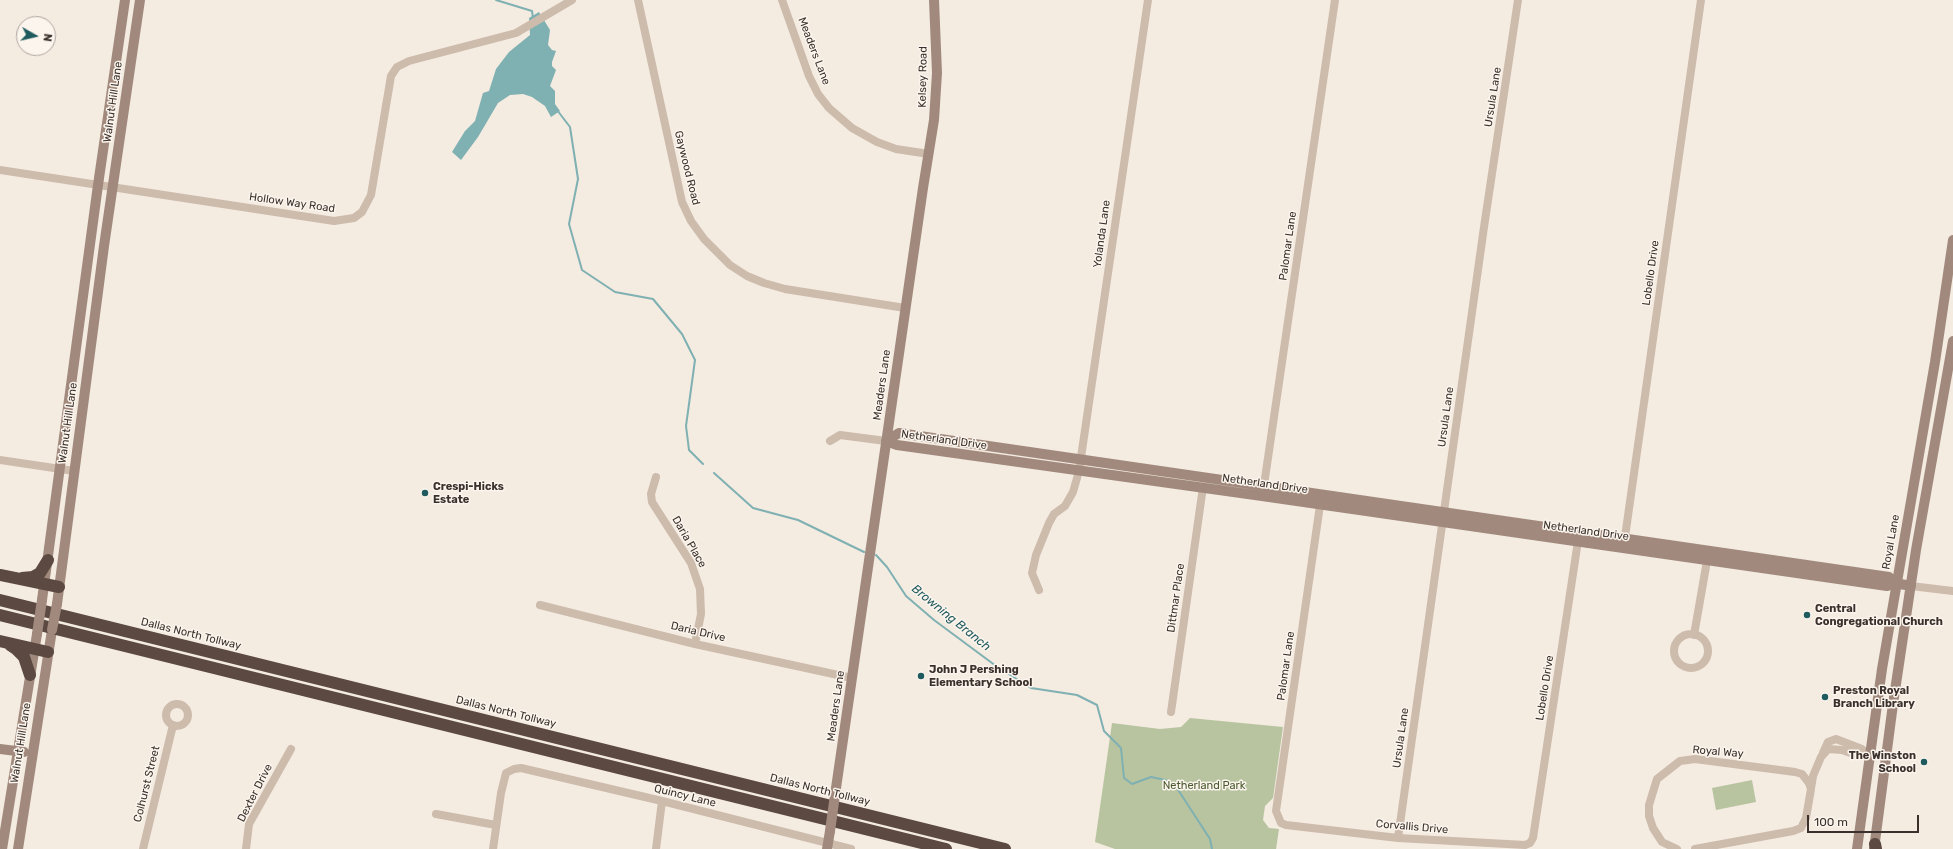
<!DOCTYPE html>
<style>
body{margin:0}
#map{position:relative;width:1953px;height:849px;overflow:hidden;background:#f4ebe1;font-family:Rubik,sans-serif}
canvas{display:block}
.north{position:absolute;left:16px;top:16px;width:40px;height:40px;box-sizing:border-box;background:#fbf5ee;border:1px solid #aea6a0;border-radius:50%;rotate:98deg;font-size:11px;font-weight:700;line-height:16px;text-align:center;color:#3b302b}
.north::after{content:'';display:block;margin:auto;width:14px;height:18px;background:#1f5a5e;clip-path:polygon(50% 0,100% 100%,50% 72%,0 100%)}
.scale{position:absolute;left:1807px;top:815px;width:112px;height:18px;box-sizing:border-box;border:2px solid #3b302b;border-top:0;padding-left:5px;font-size:12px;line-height:14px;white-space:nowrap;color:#3b302b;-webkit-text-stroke:3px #fbf5ee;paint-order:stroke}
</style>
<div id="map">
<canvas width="1953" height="849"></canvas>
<div class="north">N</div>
<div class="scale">100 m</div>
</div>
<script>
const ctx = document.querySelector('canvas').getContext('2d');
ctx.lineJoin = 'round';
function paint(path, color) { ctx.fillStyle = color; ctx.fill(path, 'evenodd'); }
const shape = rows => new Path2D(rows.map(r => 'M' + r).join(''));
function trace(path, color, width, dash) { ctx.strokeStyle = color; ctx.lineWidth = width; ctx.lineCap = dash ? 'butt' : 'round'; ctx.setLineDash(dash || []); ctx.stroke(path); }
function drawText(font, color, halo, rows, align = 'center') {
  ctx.font = font + ' Rubik,sans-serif'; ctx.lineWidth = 3; ctx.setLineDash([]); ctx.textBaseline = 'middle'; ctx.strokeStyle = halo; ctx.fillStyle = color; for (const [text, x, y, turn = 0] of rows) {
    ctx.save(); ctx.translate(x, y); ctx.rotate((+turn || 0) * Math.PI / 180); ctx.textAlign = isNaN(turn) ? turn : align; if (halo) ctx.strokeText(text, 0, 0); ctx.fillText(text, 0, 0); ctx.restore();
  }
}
paint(shape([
 [1190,718,1283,727,1273,798,1265,806,1263,820,1269,828,1279,829,1276,849,1115,849,1095,842,1112,723,1160,729,1181,727],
 [1752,780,1756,802,1716,810,1712,788]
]), '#b8c4a0');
paint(shape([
 [539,12,550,30,548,45,552,50,556,51,552,62,552,66,556,70,550,86,555,91,555,104,560,111,551,117,545,106,532,97,523,94,510,95,498,103,478,137,461,160,452,152,465,131,475,121,483,93,489,91,496,69,509,52,530,35,529,18]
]), '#7fb0b2');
trace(shape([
 [496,0,532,11,533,18],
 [557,110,570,127,578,179,569,224,582,270,615,292,653,299,682,334,695,360,686,426,689,450,703,464],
 [714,473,753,508,798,520,864,552],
 [876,555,887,567,906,596,934,620,996,666,1031,688,1077,695,1097,705,1104,731,1121,748,1124,778,1132,784,1151,777,1165,780,1175,785,1210,839,1212,849]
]), '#7fb0b2', 2);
trace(shape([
 [638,0,682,202,691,221,704,239,730,265,747,276,764,283,785,289,905,308],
 [782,0,809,76,818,94,829,108,852,128,877,142,896,149,929,154],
 [0,170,334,221,354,218,362,212,371,195,390,82,391,76,397,67,409,61,516,33,572,0],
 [830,441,840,435,886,441],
 [0,460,74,471],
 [656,477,651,494,652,502,691,563,700,589,701,614,695,644],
 [1263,492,1335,0],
 [1320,505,1276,811,1281,823,1286,825,1398,838,1525,845,1530,843,1533,838,1578,541],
 [1624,544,1701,0],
 [1911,586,1953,591],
 [1039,590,1032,573,1036,555,1049,523,1054,514,1065,506,1073,492,1079,471,1148,0],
 [540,605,695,644,852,678],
 '1674 651a17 17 0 1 1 34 0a17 17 0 1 1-34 0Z',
 [1694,635,1708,555],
 '166 715a11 11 0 1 1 22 0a11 11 0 1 1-22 0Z',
 [1171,712,1203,487],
 [1823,753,1828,742,1836,739,1862,749,1869,756],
 [1811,788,1813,776,1821,757,1828,749,1842,750,1859,756,1869,756],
 [436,814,496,825],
 [1398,838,1484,227,1518,0],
 [143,849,173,725],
 [246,849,249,824,291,749],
 [493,849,501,793,506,773,514,769,521,768,662,801,851,849],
 [656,849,662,801],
 [1677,849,1662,842,1653,828,1649,816,1649,805,1657,779,1680,761,1695,759,1795,772,1802,774,1809,783,1811,789,1806,818,1801,828,1793,831,1695,849]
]), '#cdbbac', 8);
trace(shape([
 [886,441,897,445,1262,496,1887,586,1895,583,1911,586],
 [886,441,899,433,1889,577,1895,583],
 [42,600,98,185,125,0],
 [57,604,104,246,140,0],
 [0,749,24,752],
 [835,795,923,188,934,120,937,73,934,0],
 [2,849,37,634],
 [18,849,52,630],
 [827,849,830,831],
 [1857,849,1882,669,1935,362,1953,240],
 [1874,849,1893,704,1916,550,1953,341]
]), '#a18a7d', 10);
trace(shape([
 [0,575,59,587],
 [22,578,33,577,40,573,48,560],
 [0,600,1005,849],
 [0,615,946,849],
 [0,641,48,652],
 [10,645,16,649,24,657,30,675],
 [1875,844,1876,849]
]), '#5c4a42', 12);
trace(shape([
 [52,630,57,604],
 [37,634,42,600],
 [830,831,835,795]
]), '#a18a7d', 10);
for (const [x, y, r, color] of [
 [425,493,4,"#1f5a5e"],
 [1807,615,4,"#1f5a5e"],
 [921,676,4,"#1f5a5e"],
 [1825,697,4,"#1f5a5e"],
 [1924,762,4,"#1f5a5e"]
]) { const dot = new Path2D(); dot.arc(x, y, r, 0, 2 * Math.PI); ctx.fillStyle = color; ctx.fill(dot); trace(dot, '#fbf5ee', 1.5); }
drawText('11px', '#3b302b', '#fbf5ee', [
 ["Meaders Lane",814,51,69],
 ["Kelsey Road",923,77,-89],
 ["Ursula Lane",1493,97,-81],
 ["Walnut Hill Lane",113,102,-82],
 ["Gaywood Road",687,168,76],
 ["Hollow Way Road",292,203,8],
 ["Yolanda Lane",1102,234,-82],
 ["Palomar Lane",1288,246,-82],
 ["Lobello Drive",1651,273,-82],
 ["Meaders Lane",882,385,-82],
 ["Ursula Lane",1446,417,-82],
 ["Walnut Hill Lane",68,423,-82],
 ["Netherland Drive",944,440,8],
 ["Netherland Drive",1265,484,8],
 ["Netherland Drive",1586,531,8],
 ["Daria Place",689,542,60],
 ["Royal Lane",1891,542,-80],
 ["Dittmar Place",1176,598,-82],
 ["Daria Drive",698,632,13],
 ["Dallas North Tollway",191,634,14],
 ["Palomar Lane",1286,666,-82],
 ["Lobello Drive",1545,688,-81],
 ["Meaders Lane",836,706,-82],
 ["Dallas North Tollway",506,712,14],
 ["Ursula Lane",1401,738,-82],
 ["Walnut Hill Lane",21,743,-81],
 ["Royal Way",1718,752,5],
 ["Colhurst Street",147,784,-76],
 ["Dallas North Tollway",820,790,14],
 ["Dexter Drive",255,793,-63],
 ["Quincy Lane",685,796,14],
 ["Corvallis Drive",1412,827,5]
]);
drawText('bold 11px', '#3b302b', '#fbf5ee', [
 ["Crespi-Hicks",433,487],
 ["Estate",433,500],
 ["Central",1815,609],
 ["Congregational Church",1815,622],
 ["John J Pershing",929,670],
 ["Elementary School",929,683],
 ["Preston Royal",1833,691],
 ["Branch Library",1833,704],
 ["The Winston",1916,756,"right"],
 ["School",1916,769,"right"]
], 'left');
drawText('11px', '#4a5a2e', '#fbf5ee', [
 ["Netherland Park",1204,786]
]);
drawText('italic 12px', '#1f5a5e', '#fbf5ee', [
 ["Browning Branch",951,618,39]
]);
</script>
